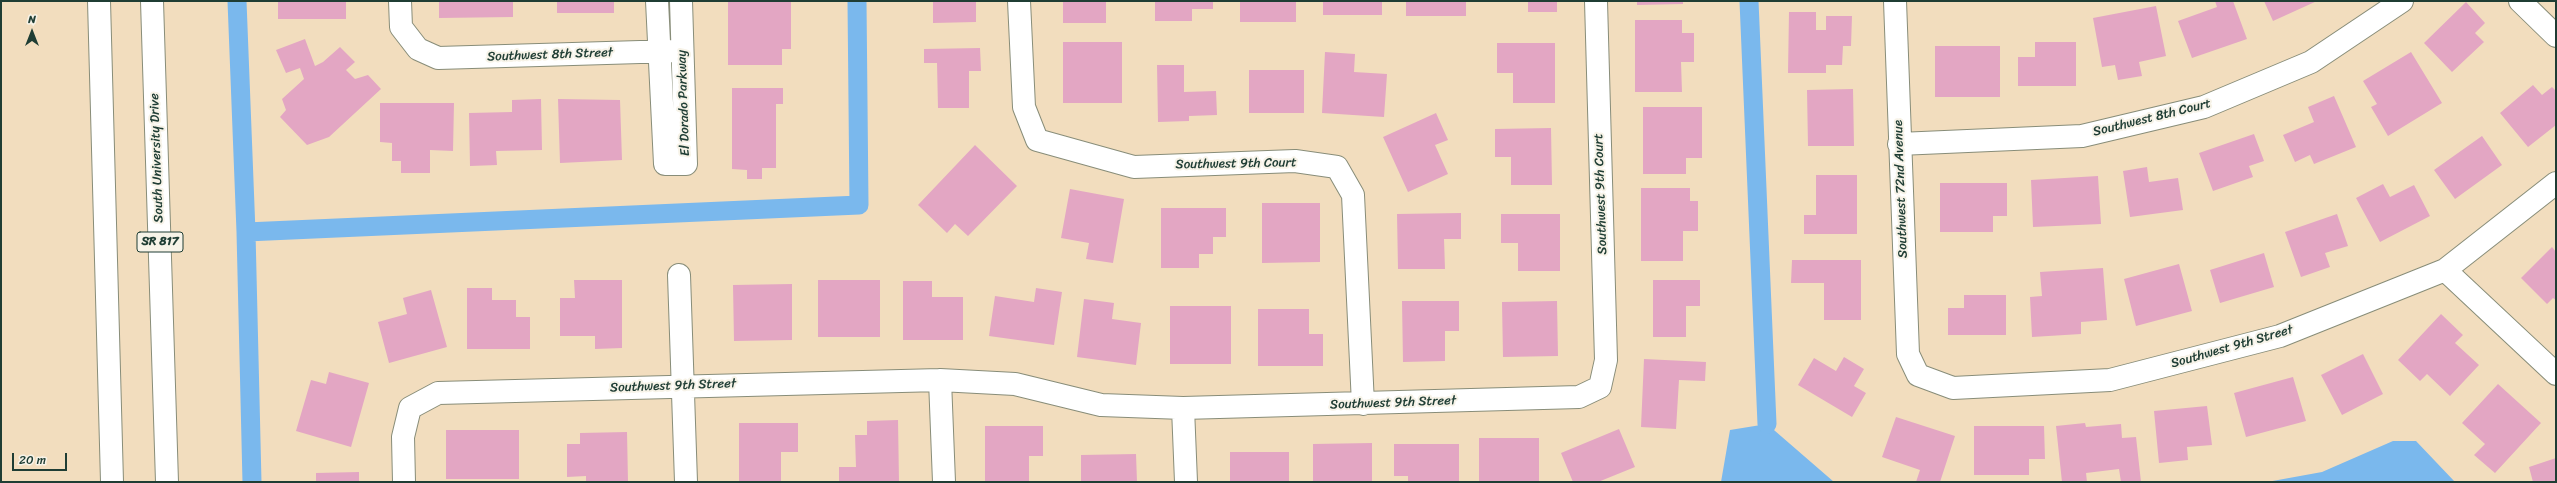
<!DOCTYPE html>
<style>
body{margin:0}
#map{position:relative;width:2557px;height:483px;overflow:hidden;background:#f2ddbe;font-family:Sriracha,sans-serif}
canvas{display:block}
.frame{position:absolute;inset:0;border:2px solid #1f3d34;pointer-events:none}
.north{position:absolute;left:12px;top:12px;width:40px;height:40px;-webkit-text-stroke:3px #f7f3e8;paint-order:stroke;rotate:0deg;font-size:11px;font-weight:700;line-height:16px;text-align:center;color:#1f3d34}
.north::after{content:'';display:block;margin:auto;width:14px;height:18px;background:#1f3d34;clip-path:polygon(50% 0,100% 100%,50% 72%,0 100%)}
.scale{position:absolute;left:12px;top:453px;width:55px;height:18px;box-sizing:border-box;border:2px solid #1f3d34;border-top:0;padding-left:5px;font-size:12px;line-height:14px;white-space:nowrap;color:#1f3d34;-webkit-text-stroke:3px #f7f3e8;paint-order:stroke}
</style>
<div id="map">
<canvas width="2557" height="483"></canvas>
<div class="frame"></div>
<div class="north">N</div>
<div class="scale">20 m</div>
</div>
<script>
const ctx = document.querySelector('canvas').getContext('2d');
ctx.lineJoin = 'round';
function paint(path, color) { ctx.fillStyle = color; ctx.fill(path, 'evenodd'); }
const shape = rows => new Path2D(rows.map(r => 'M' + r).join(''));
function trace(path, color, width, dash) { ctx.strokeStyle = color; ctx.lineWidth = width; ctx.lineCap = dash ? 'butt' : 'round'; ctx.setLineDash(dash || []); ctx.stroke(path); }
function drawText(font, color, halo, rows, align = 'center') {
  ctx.font = font + ' Sriracha,sans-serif'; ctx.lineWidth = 4; ctx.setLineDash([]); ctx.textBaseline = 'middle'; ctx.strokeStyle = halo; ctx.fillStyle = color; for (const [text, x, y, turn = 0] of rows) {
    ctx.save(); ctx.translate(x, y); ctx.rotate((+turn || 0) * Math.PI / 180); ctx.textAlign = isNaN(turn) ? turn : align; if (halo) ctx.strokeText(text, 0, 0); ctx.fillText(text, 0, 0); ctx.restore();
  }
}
paint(shape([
 [1767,424,1834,482,1721,482,1730,430],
 [2393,441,2416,441,2455,482,2267,482,2322,472]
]), '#7ab8ed');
trace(shape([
 [237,1,246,232,252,482],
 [1749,1,1767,424],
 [246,232,859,205,857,1]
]), '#7ab8ed', 19);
paint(shape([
 [278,1,346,1,346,19,278,19],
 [439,1,513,1,513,17,439,18],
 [557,1,614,1,614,13,557,13],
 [728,1,791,1,791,49,782,49,782,65,728,65],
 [933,1,976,1,976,22,933,23],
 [1063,1,1106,1,1106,23,1063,23],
 [1155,1,1213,1,1213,9,1192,9,1192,21,1155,21],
 [1240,1,1296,1,1296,22,1240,22],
 [1323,1,1382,1,1382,15,1323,15],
 [1406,1,1466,1,1466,16,1406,16],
 [1528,1,1557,1,1557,12,1528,12],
 [1637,1,1683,1,1683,4,1637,5],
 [2215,1,2233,1,2247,39,2192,58,2178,21,2217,7],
 [2264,1,2317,1,2273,21],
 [2466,2,2485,23,2475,33,2484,42,2452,72,2424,43],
 [2156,6,2166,56,2139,62,2142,76,2118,80,2115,65,2102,67,2093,18],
 [1789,12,1816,12,1816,30,1826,30,1826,16,1852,16,1851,46,1843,46,1842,65,1826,65,1826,73,1788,73],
 [1635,20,1682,20,1682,33,1694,33,1694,62,1681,62,1682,92,1635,92],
 [305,39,315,66,323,62,340,47,355,62,346,70,355,79,368,75,381,89,329,137,307,145,280,117,286,110,282,99,304,79,300,68,286,73,276,50],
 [1063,42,1122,42,1122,103,1063,103],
 [2035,42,2076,42,2076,86,2018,86,2018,57,2035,57],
 [1497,43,1555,43,1555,103,1513,103,1513,73,1497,73],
 [1935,46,2000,46,2000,97,1935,97],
 [980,48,981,71,969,71,969,108,938,108,937,63,924,63,924,49],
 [1325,52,1355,54,1354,72,1387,74,1384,117,1322,113],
 [2411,52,2442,103,2388,136,2371,107,2377,104,2363,81],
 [1157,65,1184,65,1184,92,1216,91,1217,115,1189,116,1189,121,1158,122],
 [1249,70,1304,70,1304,113,1249,113],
 [2533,85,2542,95,2552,87,2556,91,2556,125,2528,147,2500,113],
 [732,88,783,88,783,104,776,104,776,168,762,168,762,179,747,179,747,170,732,169],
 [1853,89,1854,146,1808,146,1807,90],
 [2334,96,2356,147,2314,164,2310,155,2295,162,2283,135,2314,122,2308,107],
 [541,99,542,150,496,151,497,165,470,166,469,113,512,112,512,100],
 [558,99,620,100,622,160,560,163],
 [380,103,454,103,453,151,430,150,430,173,401,173,401,161,392,161,392,143,380,142],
 [1643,107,1702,107,1702,158,1686,158,1686,174,1643,174],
 [1436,113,1448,140,1435,145,1448,174,1408,192,1383,137],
 [1551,128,1552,185,1511,185,1511,157,1495,157,1495,129],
 [2254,134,2264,161,2249,166,2253,177,2213,191,2199,153],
 [2482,136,2502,165,2455,199,2434,170],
 [975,145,1017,186,968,236,955,224,947,233,918,205],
 [2147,167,2149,182,2178,178,2183,210,2130,217,2123,171],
 [1816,175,1857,175,1857,234,1804,234,1804,215,1816,215],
 [2098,176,2101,224,2033,227,2031,180],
 [1940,183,2007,183,2007,216,1993,216,1993,232,1940,232],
 [2383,184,2390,197,2414,185,2430,216,2380,242,2356,198],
 [1641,188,1690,188,1690,201,1698,201,1698,231,1683,231,1683,261,1641,261],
 [1070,189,1124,199,1113,263,1086,259,1089,243,1061,238],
 [1262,203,1320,203,1320,262,1262,263],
 [1161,208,1226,208,1226,237,1213,237,1213,254,1199,254,1199,268,1161,268],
 [1461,213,1461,239,1444,239,1445,269,1398,269,1397,214],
 [1501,214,1560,214,1560,271,1518,271,1518,243,1501,243],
 [2337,214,2348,246,2325,253,2330,267,2301,277,2285,232],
 [2552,247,2556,252,2556,300,2553,298,2547,304,2521,278],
 [2264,253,2274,287,2220,303,2210,270],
 [1792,260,1861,260,1861,320,1824,320,1824,283,1791,283],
 [2179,264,2192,311,2136,326,2124,279],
 [2103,268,2107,320,2081,322,2081,334,2032,337,2030,297,2042,296,2040,272],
 [574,280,622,280,622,348,595,349,595,336,560,336,560,298,575,298],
 [818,280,880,280,880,337,818,337],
 [1653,280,1700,280,1700,306,1686,306,1686,337,1653,337],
 [903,281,932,281,932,297,963,297,963,340,903,340],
 [792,284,792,340,734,341,733,285],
 [467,288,492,288,492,300,516,300,516,317,530,317,530,349,467,349],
 [1036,288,1062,292,1054,345,989,336,995,296,1034,302],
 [431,290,447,347,389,363,378,322,407,314,403,298],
 [1964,295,2006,295,2006,335,1948,335,1948,308,1964,308],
 [1084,299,1114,303,1112,319,1141,323,1136,365,1077,357],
 [1402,301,1459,301,1459,331,1445,331,1445,361,1403,362],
 [1557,301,1558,356,1503,357,1502,302],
 [1170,306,1231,306,1231,364,1170,364],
 [1258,309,1309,309,1309,334,1323,334,1323,366,1258,366],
 [2441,314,2463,335,2455,343,2479,365,2450,396,2427,374,2420,381,2398,360],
 [2363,354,2383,394,2342,415,2321,375],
 [1844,357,1864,369,1854,386,1866,393,1852,417,1798,385,1814,358,1836,371],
 [1644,359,1706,362,1705,381,1679,380,1676,429,1641,427],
 [329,372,369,383,351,447,296,431,311,380,326,384],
 [2293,377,2306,421,2246,437,2234,393],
 [2498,384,2541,423,2495,473,2474,455,2485,444,2462,423],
 [2207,406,2212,445,2187,447,2188,460,2159,463,2154,411],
 [1896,417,1955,436,1940,482,1916,482,1920,470,1882,457],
 [898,420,899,482,839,482,839,467,856,467,855,435,867,435,867,421],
 [739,423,798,423,798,452,781,452,781,482,739,482],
 [2085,423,2086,427,2121,424,2122,438,2136,437,2141,482,2121,482,2119,469,2086,473,2087,482,2062,482,2056,426],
 [985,426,1043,426,1043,456,1029,456,1029,482,985,482],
 [1974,426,2044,426,2045,459,2029,459,2029,475,1974,475],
 [1619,429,1635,467,1598,482,1573,482,1561,453],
 [446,430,519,430,519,479,446,479],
 [627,432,628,482,586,482,586,476,567,477,567,444,580,444,580,433],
 [1479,438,1539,438,1539,482,1479,482],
 [1372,443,1372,482,1313,482,1313,444],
 [1394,444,1459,444,1459,482,1408,482,1408,476,1394,476],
 [1230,452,1289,452,1289,482,1230,482],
 [1136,454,1137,482,1081,482,1081,455],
 [2556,458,2556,482,2533,482,2529,467],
 [359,472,359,482,316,482,316,473]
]), '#e3a6c3');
const minor = shape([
 [400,1,401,27,418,49,438,58,674,51],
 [657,1,665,164,686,164,681,1],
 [1019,1,1024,107,1037,140,1134,167,1295,161,1337,167,1353,195,1363,404],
 [1895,1,1908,354,1918,375,1953,388,2110,380,2280,336,2445,270,2556,183],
 [2520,1,2556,36],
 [1899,144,2082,136,2204,107,2311,62,2402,1],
 [2445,270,2556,374],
 [679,275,686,482],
 [940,380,944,482],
 [1183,408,1186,482],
 [404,482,403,437,410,408,438,393,940,380,1015,384,1101,405,1183,408,1579,397,1600,387,1606,360,1596,1]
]);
const major = shape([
 [99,1,112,482],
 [152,1,167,482]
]);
trace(minor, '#888d79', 24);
trace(major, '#888d79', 24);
trace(minor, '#fff', 22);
trace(major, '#fff', 22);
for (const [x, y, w] of [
 [160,242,46]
]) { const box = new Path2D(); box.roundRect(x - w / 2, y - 10, w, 20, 3); ctx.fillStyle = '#f7f3e8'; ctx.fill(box); trace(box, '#1f3d34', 1); }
drawText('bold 12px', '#1f3d34', null, [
 ["SR 817",160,242]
]);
drawText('13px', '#1f3d34', '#f7f3e8', [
 ["Southwest 8th Street",550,55,-2],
 ["El Dorado Parkway",684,103,-92],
 ["Southwest 8th Court",2152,118,-14],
 ["South University Drive",157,158,-92],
 ["Southwest 9th Court",1236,164,-1],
 ["Southwest 72nd Avenue",1901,189,-92],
 ["Southwest 9th Court",1601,194,-92],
 ["Southwest 9th Street",2232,347,-16],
 ["Southwest 9th Street",673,386,-2],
 ["Southwest 9th Street",1393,403,-2]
]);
</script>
